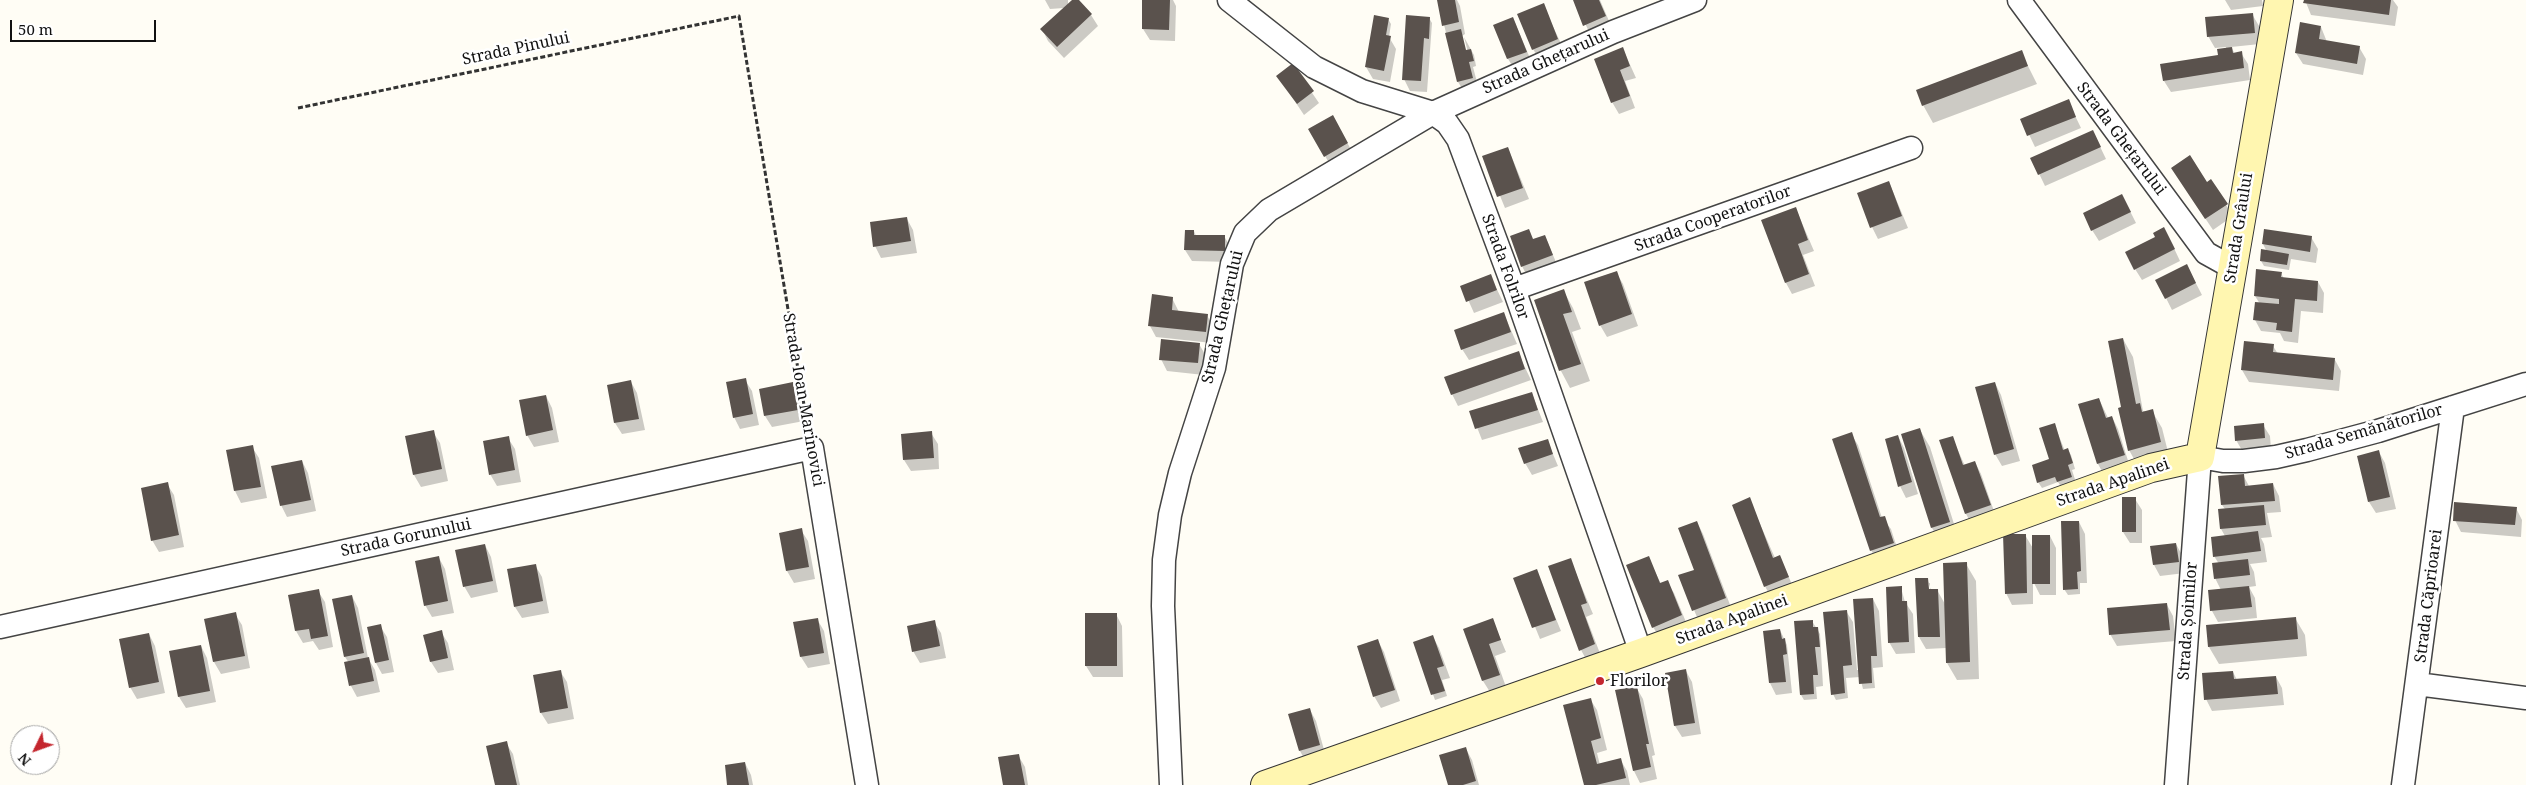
<!DOCTYPE html>
<meta charset="utf-8">
<style>
body{margin:0}
#map{position:relative;width:2526px;height:785px;overflow:hidden;background:#fffdf5;font-family:"Noto Serif",serif}
canvas{display:block}
.north{position:absolute;left:10px;top:725px;width:50px;height:50px;box-sizing:border-box;background:#fff;border:1px solid #a0a0a0;border-radius:50%;rotate:228deg;font-size:14px;font-weight:700;line-height:20px;text-align:center;color:#111}
.north::after{content:'';display:block;margin:auto;width:18px;height:22px;background:#c4262e;clip-path:polygon(50% 0,100% 100%,50% 72%,0 100%)}
.scale{position:absolute;left:10px;top:20px;width:146px;height:22px;box-sizing:border-box;border:2px solid #111;border-top:0;padding-left:6px;font-size:15px;line-height:18px;white-space:nowrap;color:#111;-webkit-text-stroke:4px #fff;paint-order:stroke}
</style>
<div id="map">
<canvas width="2526" height="785"></canvas>
<div class="north">N</div>
<div class="scale">50 m</div>
</div>
<script>
const ctx = document.querySelector('canvas').getContext('2d');
ctx.lineJoin = 'round';
function paint(path, color) { ctx.fillStyle = color; ctx.fill(path, 'evenodd'); }
const shape = rows => new Path2D(rows.map(r => 'M' + r).join(''));
function trace(path, color, width, dash) { ctx.strokeStyle = color; ctx.lineWidth = width; ctx.lineCap = dash ? 'butt' : 'round'; ctx.setLineDash(dash || []); ctx.stroke(path); }
function drawText(font, color, halo, rows, align = 'center') {
  ctx.font = font + ' "Noto Serif",serif'; ctx.lineWidth = 5; ctx.setLineDash([]); ctx.textBaseline = 'middle'; ctx.strokeStyle = halo; ctx.fillStyle = color; for (const [text, x, y, turn = 0] of rows) {
    ctx.save(); ctx.translate(x, y); ctx.rotate((+turn || 0) * Math.PI / 180); ctx.textAlign = isNaN(turn) ? turn : align; if (halo) ctx.strokeText(text, 0, 0); ctx.fillText(text, 0, 0); ctx.restore();
  }
}
paint(shape([
 [1045,0,1068,0,1068,5,1073,0,1078,0,1091,15,1098,26,1064,58,1048,41,1042,29,1064,8,1050,9],
 [1144,0,1173,0,1176,6,1175,41,1150,40,1143,29],
 [1438,0,1457,0,1460,6,1465,34,1462,36,1468,60,1470,60,1464,37,1474,55,1476,66,1473,67,1479,90,1465,93,1458,82],
 [1574,0,1600,0,1612,28,1591,36],
 [2225,0,2262,0,2263,6,2231,10],
 [2305,0,2393,0,2398,7,2395,26,2311,15],
 [1543,5,1564,50,1540,61,1533,49],
 [2252,14,2259,26,2260,44,2231,47,2235,54,2241,53,2248,64,2250,80,2171,92,2164,81,2219,56,2226,49,2226,47,2215,48,2208,36],
 [1429,18,1432,23,1427,92,1410,91,1404,79],
 [1513,18,1532,63,1515,70,1508,59],
 [1388,19,1391,24,1389,37,1396,49,1390,82,1373,79,1366,67],
 [2321,27,2327,42,2359,47,2366,59,2363,75,2303,64,2296,53],
 [1623,49,1636,78,1625,81,1635,108,1619,114,1612,102],
 [2021,52,2037,84,1933,123,1923,105],
 [1293,65,1319,103,1304,115,1278,76],
 [2068,101,2081,128,2035,147,2022,120],
 [1333,117,1354,155,1332,168,1310,130],
 [2093,132,2106,159,2045,186,2032,159],
 [1508,148,1529,199,1505,208,1484,157],
 [2179,179,2207,183,2211,181,2233,216,2213,230],
 [1889,182,1908,228,1878,239,1872,227],
 [2128,207,2136,223,2099,241,2092,230],
 [1796,209,1814,251,1803,255,1815,286,1792,294,1786,283,1763,221],
 [907,219,913,230,917,253,881,258,875,246],
 [1194,231,1196,236,1224,236,1231,248,1230,262,1192,261,1185,250],
 [1545,236,1558,267,1528,278,1522,266],
 [2311,237,2318,249,2316,263,2291,259,2289,270,2264,266,2261,261,2267,252,2263,244],
 [2172,244,2180,261,2142,280,2135,269],
 [2187,266,2202,295,2172,310,2166,298],
 [1616,272,1623,284,1638,326,1607,337,1600,325],
 [2281,273,2284,279,2318,282,2324,293,2323,313,2301,311,2298,343,2284,341,2280,333,2261,331,2255,320,2260,304,2255,296],
 [1490,275,1503,302,1474,313,1462,286],
 [1563,290,1573,308,1581,329,1572,332,1590,381,1570,388,1561,371,1535,300],
 [1172,298,1179,312,1207,315,1213,327,1212,343,1156,337,1150,326],
 [1504,314,1517,344,1469,360,1462,349],
 [2123,339,2133,357,2143,411,2152,411,2162,428,2170,460,2139,468,2129,450,2123,408],
 [2245,342,2273,346,2278,354,2335,360,2341,371,2339,391,2249,382,2242,370],
 [1199,344,1206,356,1204,375,1167,371,1161,359],
 [1518,353,1531,380,1458,406,1452,394],
 [745,380,752,391,759,425,740,429,734,417],
 [631,382,637,393,645,430,622,434,615,423,608,386],
 [1995,383,2001,395,2020,461,2002,466,1995,454],
 [792,384,799,395,804,421,772,427,765,416,760,390],
 [1532,394,1543,422,1482,440,1471,412],
 [546,396,552,408,559,442,534,447,527,435],
 [2099,399,2108,418,2112,417,2118,429,2130,467,2104,475,2098,464],
 [2054,424,2065,451,2068,450,2071,455,2075,469,2072,470,2078,489,2065,493,2058,482,2042,488,2038,482,2049,461],
 [2263,425,2270,436,2271,449,2243,452,2236,440],
 [1920,430,1930,447,1959,540,1942,545,1932,528,1903,435],
 [433,432,440,443,448,481,421,487,414,475,406,437],
 [931,433,938,444,939,469,911,471,904,460],
 [1851,434,1858,445,1882,518,1891,529,1899,554,1878,562,1871,550],
 [1898,436,1904,448,1918,494,1906,498,1900,486],
 [1952,437,1965,466,1975,462,1981,474,1996,517,1972,525,1966,514],
 [508,438,515,449,521,482,497,486,490,474],
 [1547,440,1558,466,1532,475,1525,463],
 [252,447,259,458,267,498,241,503,235,491,227,451],
 [2379,452,2385,463,2396,509,2376,513,2369,502,2359,457],
 [302,461,308,473,316,511,287,517,281,505],
 [2243,475,2249,486,2273,484,2279,496,2281,512,2267,513,2272,537,2261,538,2264,544,2267,562,2250,564,2254,572,2256,586,2249,587,2255,598,2257,618,2218,622,2212,611,2221,590,2215,578,2219,564,2214,556,2225,536,2221,529,2219,510,2225,509,2222,505],
 [167,484,174,495,184,547,159,552,152,540],
 [1749,499,1775,558,1780,557,1794,589,1771,598,1765,586],
 [2135,499,2142,510,2142,543,2130,543,2123,532],
 [2516,508,2522,520,2521,537,2461,532,2455,520],
 [1697,522,1703,534,1732,610,1699,622,1680,576,1696,570],
 [2079,522,2085,534,2087,583,2080,583,2080,594,2068,595,2064,589],
 [801,530,808,541,815,579,794,583,787,571,780,534],
 [2025,535,2034,550,2050,536,2056,548,2056,595,2040,595,2033,581,2033,604,2012,605,2006,593],
 [2176,544,2182,555,2185,573,2160,576,2154,565,2151,547],
 [485,545,491,557,498,592,471,598,464,586],
 [1648,557,1661,584,1667,582,1674,593,1688,627,1660,638,1653,627],
 [439,558,445,569,454,613,432,617,425,605],
 [1570,559,1593,614,1586,617,1601,656,1587,661,1581,650],
 [1966,564,1976,581,1979,679,1957,680,1947,663,1946,648,1926,649,1919,637,1917,579,1927,579,1931,590,1937,590,1945,604],
 [1927,583,1930,583,1930,595],
 [535,565,542,577,549,613,522,618,515,607],
 [1536,571,1561,631,1540,639,1515,578],
 [1901,588,1905,602,1913,614,1915,653,1896,654,1889,642],
 [318,591,325,602,333,647,319,650,313,641,303,643,296,631,289,596],
 [352,596,358,608,368,658,375,670,380,692,357,697,351,686,349,663,345,657],
 [1873,599,1879,611,1883,667,1873,668,1875,688,1863,689,1860,677,1846,678,1848,698,1836,700,1833,694,1846,611,1853,622,1857,670,1859,670],
 [2167,605,2173,616,2176,641,2117,646,2110,634],
 [235,614,242,625,250,668,221,674,214,662,205,620],
 [1116,614,1122,626,1123,677,1093,677,1086,666],
 [2295,618,2305,635,2307,656,2219,664,2209,647,2207,626],
 [817,619,824,631,830,664,808,668,801,657],
 [1492,619,1506,652,1495,656,1506,687,1490,692,1483,681,1465,629],
 [1812,621,1820,634,1823,686,1816,687,1817,699,1804,700,1801,695],
 [934,622,941,633,946,658,920,663,913,651],
 [380,626,387,637,394,672,382,674,376,663],
 [1780,630,1787,645,1792,693,1776,695,1770,683,1764,632],
 [441,632,448,643,454,670,438,673,431,662],
 [149,634,155,646,165,693,137,699,130,687],
 [1433,637,1439,648,1450,678,1442,680,1447,696,1435,700,1415,643],
 [1378,641,1384,652,1400,701,1381,708,1374,696],
 [201,646,207,658,216,702,186,708,179,697,171,652],
 [560,671,567,682,574,719,548,724,541,713],
 [1686,671,1692,682,1701,734,1682,737,1675,726,1666,674],
 [2233,672,2237,680,2276,677,2282,688,2284,705,2212,711,2206,699],
 [1636,687,1643,699,1655,755,1652,756,1657,779,1640,783,1634,771,1616,691],
 [1590,699,1597,710,1607,750,1597,753,1600,765,1620,759,1627,771,1630,785,1585,785],
 [1310,710,1316,721,1326,757,1306,762,1300,751],
 [506,743,513,754,520,785,496,785],
 [1466,749,1472,760,1479,785,1449,785],
 [1018,755,1025,767,1028,785,1004,785],
 [745,763,751,775,753,785,729,785]
]), '#0003');
paint(shape([
 [1072,0,1079,0,1092,14,1057,47,1040,29],
 [1142,0,1170,0,1169,30,1142,29],
 [1437,0,1455,0,1459,22,1442,26],
 [1573,0,1599,0,1606,16,1583,26],
 [2304,0,2391,0,2389,15,2303,3],
 [1544,3,1558,39,1532,50,1517,14],
 [2253,13,2255,33,2207,37,2205,17],
 [1374,15,1389,18,1386,35,1391,36,1384,71,1365,67],
 [1406,15,1430,17,1429,39,1424,38,1421,81,1402,80],
 [1513,17,1527,52,1507,59,1493,25],
 [2300,22,2321,26,2319,39,2360,46,2357,64,2295,53],
 [1461,29,1466,50,1471,49,1474,61,1469,62,1473,78,1457,82,1445,33],
 [1623,47,1630,66,1620,70,1630,96,1611,103,1594,59],
 [2232,47,2233,53,2242,51,2244,68,2163,81,2160,64,2218,55,2217,49],
 [2022,50,2028,66,1922,106,1916,90],
 [1293,63,1314,91,1297,104,1276,76],
 [2069,99,2076,117,2027,136,2020,119],
 [1333,115,1348,143,1324,157,1308,129],
 [2093,130,2101,147,2038,175,2030,158],
 [1508,147,1523,188,1497,197,1482,156],
 [2190,155,2207,182,2211,179,2228,204,2205,219,2171,168],
 [1889,181,1902,216,1870,228,1857,193],
 [2122,194,2131,212,2091,231,2083,213],
 [1796,207,1808,240,1798,244,1809,274,1785,283,1761,220],
 [907,217,911,241,873,247,870,222],
 [2164,227,2175,249,2134,270,2125,252,2155,237,2153,233],
 [1529,229,1533,239,1545,235,1553,255,1521,267,1510,236],
 [2264,229,2312,236,2310,252,2262,244],
 [1185,230,1194,230,1194,235,1225,235,1225,251,1184,250],
 [2261,249,2289,254,2287,265,2260,261],
 [2187,264,2196,283,2165,299,2155,280],
 [2256,269,2282,272,2281,277,2318,281,2317,301,2295,299,2292,332,2276,330,2277,323,2253,320,2255,302,2279,304,2279,299,2254,296],
 [1617,271,1632,314,1599,326,1584,282],
 [1491,274,1497,290,1466,302,1460,286],
 [1564,289,1572,312,1563,314,1581,364,1559,371,1534,300],
 [1152,294,1173,297,1172,310,1208,314,1206,332,1148,326],
 [1504,312,1511,332,1461,350,1454,330],
 [2123,338,2136,404,2140,403,2142,412,2153,409,2161,442,2128,451,2118,408,2121,407,2108,341],
 [1161,339,1200,343,1198,363,1159,360],
 [2244,341,2274,344,2273,352,2335,358,2333,380,2241,370],
 [1519,351,1525,369,1451,395,1444,377],
 [746,378,753,414,733,418,726,382],
 [631,380,639,419,614,423,607,385],
 [793,382,798,410,764,416,759,389],
 [1995,382,2014,449,1994,455,1975,387],
 [1532,392,1538,410,1475,429,1469,411],
 [546,395,553,430,526,436,519,400],
 [2099,398,2106,418,2112,416,2125,455,2097,464,2078,404],
 [2055,423,2063,450,2068,448,2073,463,2068,465,2072,477,2057,482,2055,477,2037,483,2032,465,2049,459,2039,428],
 [2264,423,2265,438,2235,441,2234,426],
 [1920,428,1950,522,1931,528,1901,434],
 [434,430,442,469,413,475,405,436],
 [932,431,934,458,903,460,901,434],
 [1852,432,1880,517,1885,516,1894,543,1870,551,1832,439],
 [1898,435,1912,482,1898,487,1885,439],
 [509,436,515,470,489,475,483,441],
 [1953,436,1963,465,1975,461,1991,505,1965,514,1939,440],
 [1548,439,1553,454,1524,464,1518,448],
 [253,445,261,487,234,491,226,450],
 [2379,450,2390,497,2368,502,2357,456],
 [302,460,311,500,280,506,271,466],
 [2244,474,2245,486,2273,483,2275,501,2221,505,2218,476],
 [168,482,179,535,151,541,141,488],
 [1750,497,1773,558,1780,555,1789,577,1764,587,1732,505],
 [2122,497,2136,497,2136,532,2122,532],
 [2454,502,2517,507,2515,525,2453,521],
 [2264,505,2266,525,2220,529,2218,509],
 [1697,521,1726,598,1692,611,1678,575,1694,570,1678,528],
 [2061,521,2079,521,2081,571,2077,572,2078,589,2063,590],
 [802,528,809,567,786,571,779,533],
 [2258,531,2261,551,2213,557,2211,537],
 [2003,534,2026,534,2027,593,2005,594],
 [2032,535,2050,535,2050,584,2032,584],
 [2176,543,2179,562,2153,565,2150,546],
 [485,544,493,581,463,587,455,550],
 [439,556,448,601,424,606,415,561],
 [1649,556,1660,583,1668,580,1682,615,1652,628,1626,565],
 [1571,558,1587,603,1581,605,1595,644,1579,651,1548,566],
 [2248,559,2250,575,2214,579,2212,563],
 [1967,562,1970,662,1946,663,1943,563],
 [536,564,543,601,514,607,507,569],
 [1537,569,1556,620,1532,628,1513,578],
 [1915,578,1928,578,1929,589,1938,589,1940,637,1918,637],
 [1902,586,1902,601,1907,601,1909,642,1888,643,1886,587],
 [2249,586,2252,607,2210,611,2208,590],
 [319,589,328,636,311,639,309,629,295,631,288,595],
 [352,595,364,653,344,657,332,599],
 [1873,598,1877,656,1871,656,1872,683,1859,684,1853,599],
 [2167,603,2170,630,2109,635,2107,608],
 [1847,610,1852,665,1843,666,1845,693,1831,695,1823,612],
 [236,612,245,656,213,662,204,619],
 [1085,613,1117,613,1117,666,1085,666],
 [2296,617,2298,639,2208,647,2206,625],
 [818,618,824,653,800,657,793,622],
 [1493,618,1501,640,1489,644,1500,675,1482,681,1463,629],
 [935,620,940,646,912,652,907,626],
 [1813,620,1813,627,1818,627,1820,647,1815,647,1818,675,1813,675,1814,694,1800,695,1794,621],
 [381,624,389,660,375,663,367,627],
 [1780,629,1782,639,1785,638,1787,654,1783,655,1786,682,1769,683,1763,631],
 [442,630,448,658,430,662,423,635],
 [149,633,159,682,129,688,119,639],
 [1433,635,1444,666,1437,668,1445,691,1431,695,1413,642],
 [1378,639,1395,690,1373,697,1357,646],
 [201,645,210,691,178,697,169,651],
 [369,657,374,681,349,686,344,662],
 [1686,669,1695,723,1674,726,1665,673],
 [561,670,568,708,540,713,533,675],
 [2233,671,2234,679,2276,676,2278,694,2204,700,2202,673],
 [1637,686,1649,744,1646,744,1651,767,1633,771,1615,690],
 [1591,698,1601,738,1591,741,1597,764,1621,758,1626,778,1596,785,1584,785,1563,705],
 [1310,708,1320,745,1299,751,1288,714],
 [507,741,517,785,495,785,486,746],
 [1466,747,1476,781,1463,785,1448,785,1439,755],
 [1019,754,1025,785,1003,785,998,757],
 [745,762,749,785,727,785,725,765]
]), '#5a524d');
const street = shape([
 [1229,0,1314,67,1362,91,1433,113,1447,123,1458,139,1514,289,1641,653],
 [2019,0,2206,253,2233,268],
 [1514,289,1911,148],
 [0,627,812,448,867,785],
 [2417,684,2526,698],
 [1171,785,1163,606,1164,560,1170,515,1180,473,1214,368,1232,264,1245,233,1269,210,1433,113,1613,32,1695,0],
 [2176,785,2200,457,2223,461,2244,461,2276,457,2307,450,2378,431,2526,384],
 [2403,785,2453,407]
]);
const secondary = shape([
 [1265,785,1641,653,2151,468,2200,457,2279,0]
]);
trace(street, '#444', 25);
trace(secondary, '#333', 30);
trace(shape([
 [298,108,739,16,808,429]
]), '#333', 3, [5, 2.5]);
trace(street, '#fff', 22);
trace(secondary, '#fff6b0', 28);
for (const [x, y, r, color] of [
 [1600,681,5,"#c4262e"]
]) { const dot = new Path2D(); dot.arc(x, y, r, 0, 2 * Math.PI); ctx.fillStyle = color; ctx.fill(dot); trace(dot, '#fff', 2); }
drawText('16px', '#111', '#fff', [
 ["Strada Pinului",516,49,-12],
 ["Strada Ghețarului",1546,62,-24],
 ["Strada Ghețarului",2121,139,53],
 ["Strada Cooperatorilor",1713,219,-20],
 ["Strada Grâului",2239,228,-81],
 ["Strada Folrilor",1505,267,70],
 ["Strada Ghețarului",1223,317,-77],
 ["Strada Ioan Marinovici",803,400,80],
 ["Strada Semănătorilor",2364,432,-16],
 ["Strada Apalinei",2113,483,-19],
 ["Strada Gorunului",406,538,-12],
 ["Strada Căprioarei",2429,596,-83],
 ["Strada Apalinei",1732,620,-20],
 ["Strada Șoimilor",2188,621,-86]
]);
drawText('16px', '#111', '#fff', [
 ["Florilor",1610,681]
], 'left');
</script>
